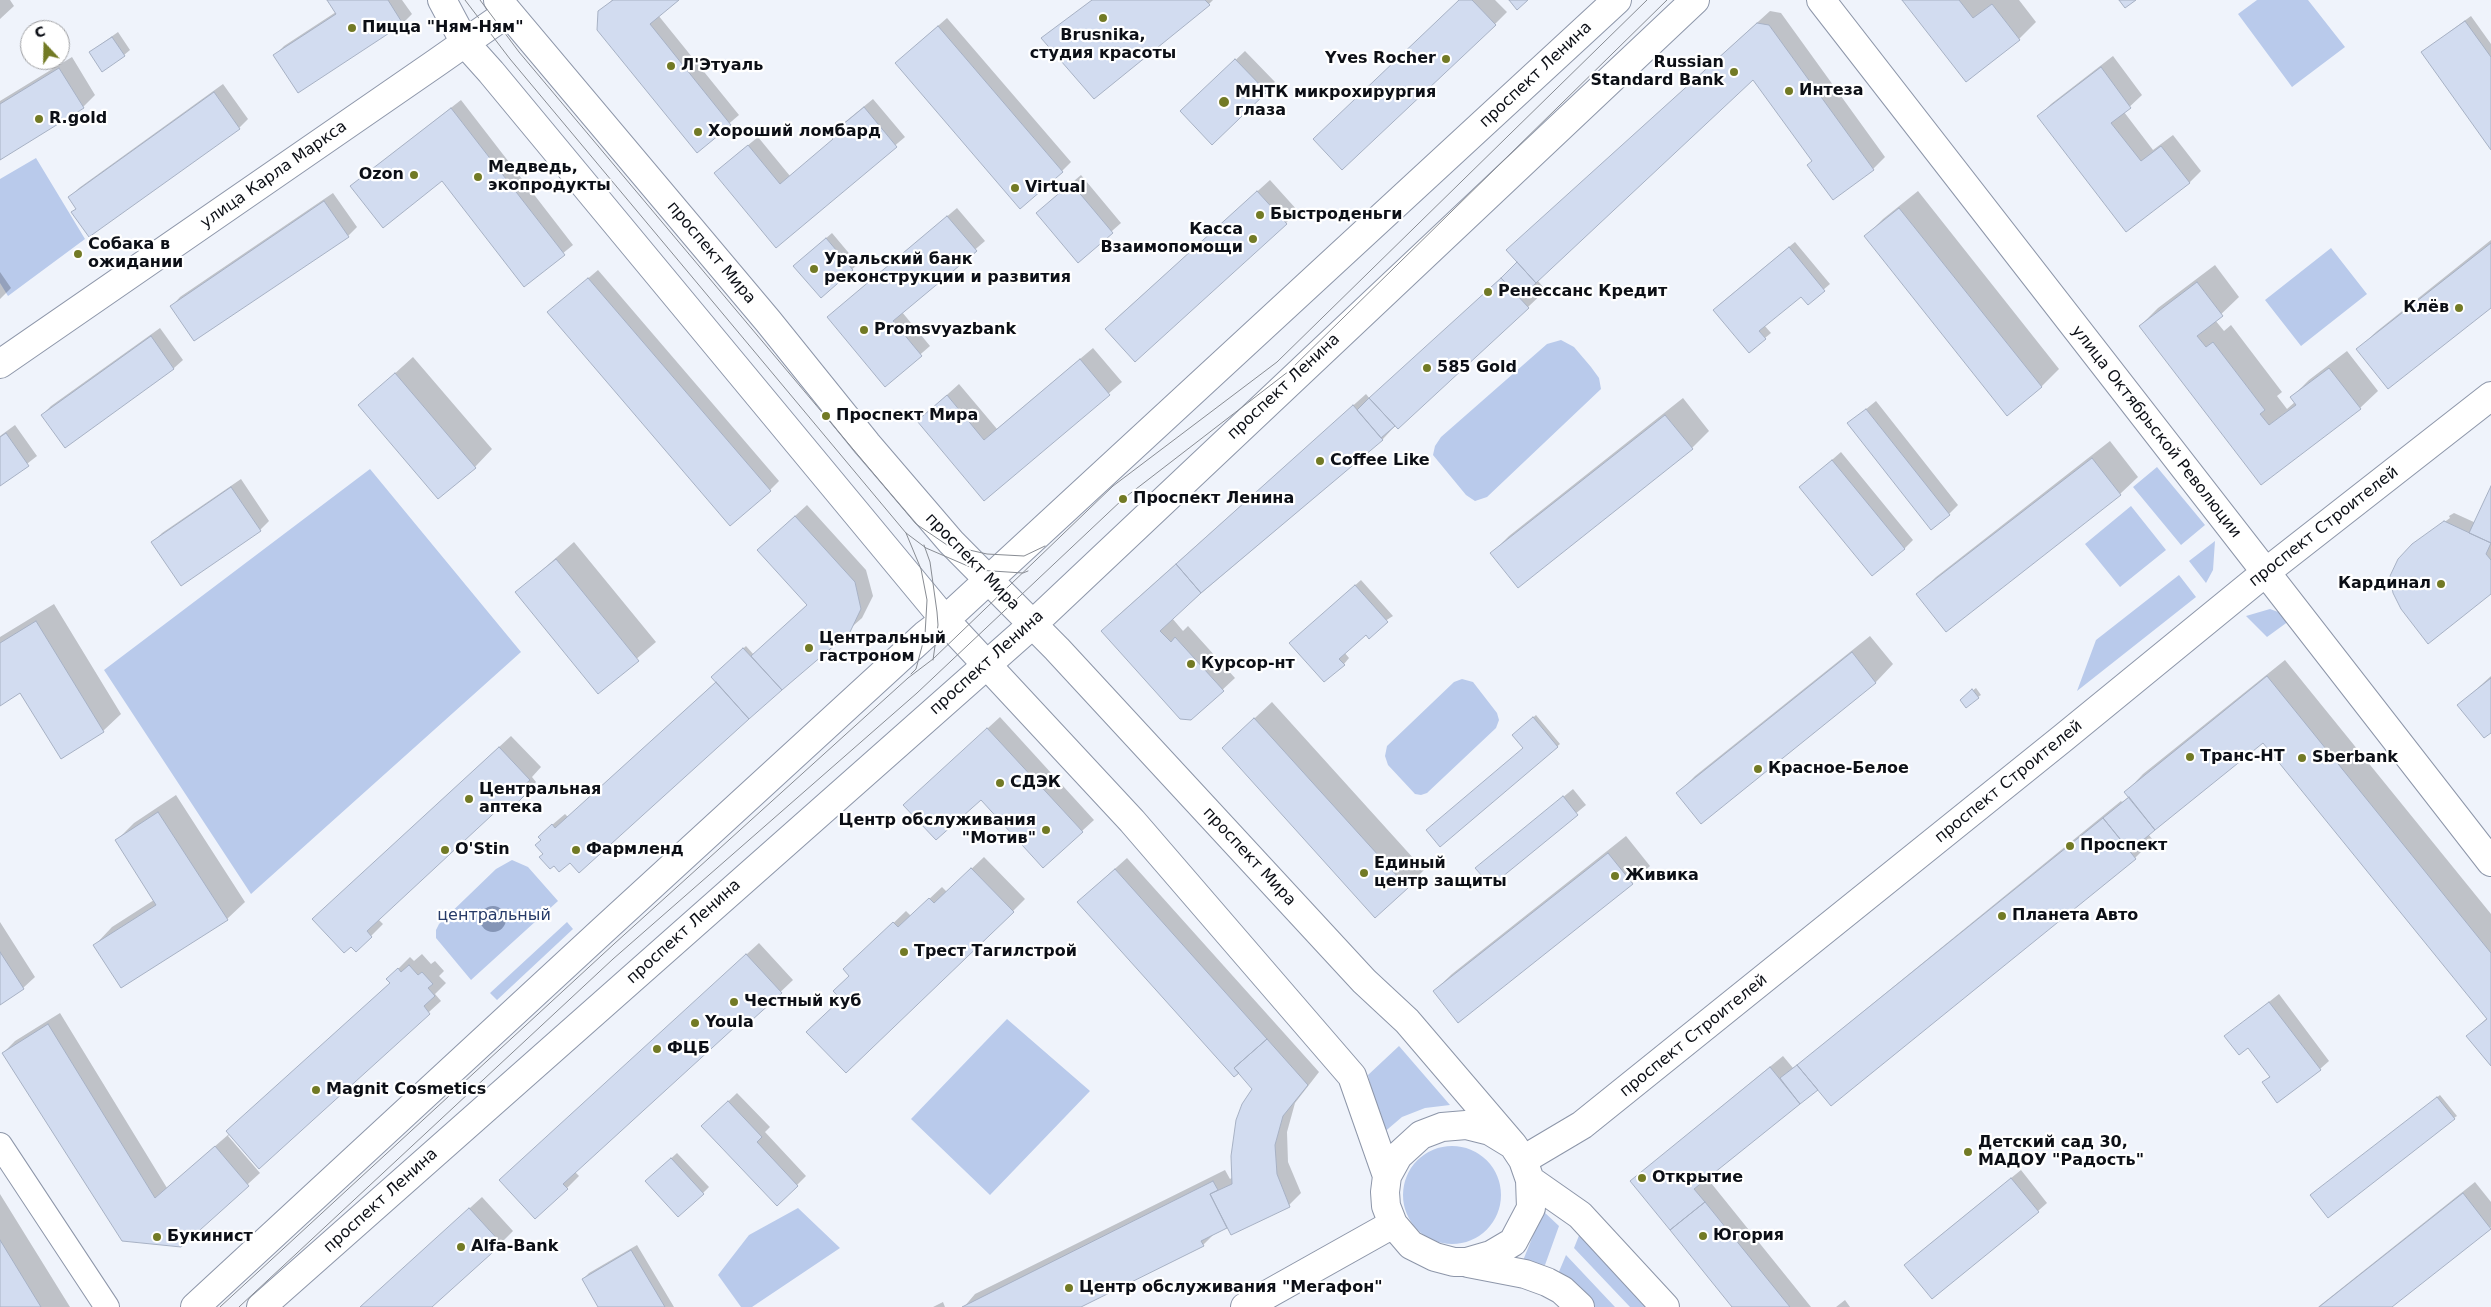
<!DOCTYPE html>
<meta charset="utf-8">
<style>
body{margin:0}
#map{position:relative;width:2491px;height:1307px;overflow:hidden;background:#eff3fb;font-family:"DejaVu Sans",sans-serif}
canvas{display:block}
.north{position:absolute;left:20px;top:20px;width:50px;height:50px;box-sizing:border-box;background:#fff;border:1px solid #9e9fa2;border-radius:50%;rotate:339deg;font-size:14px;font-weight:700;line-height:20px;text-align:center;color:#0c0f16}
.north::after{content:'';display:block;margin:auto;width:18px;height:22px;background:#727a25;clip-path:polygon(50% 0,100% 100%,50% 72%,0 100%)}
</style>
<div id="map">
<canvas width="2491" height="1307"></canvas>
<div class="north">С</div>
</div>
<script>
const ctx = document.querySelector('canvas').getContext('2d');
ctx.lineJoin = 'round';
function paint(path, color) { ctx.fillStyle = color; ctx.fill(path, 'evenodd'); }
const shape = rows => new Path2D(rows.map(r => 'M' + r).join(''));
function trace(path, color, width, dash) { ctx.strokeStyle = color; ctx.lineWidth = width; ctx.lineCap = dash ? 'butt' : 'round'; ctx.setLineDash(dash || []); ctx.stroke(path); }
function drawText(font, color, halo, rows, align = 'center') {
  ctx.font = font + ' "DejaVu Sans",sans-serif'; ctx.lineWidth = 4.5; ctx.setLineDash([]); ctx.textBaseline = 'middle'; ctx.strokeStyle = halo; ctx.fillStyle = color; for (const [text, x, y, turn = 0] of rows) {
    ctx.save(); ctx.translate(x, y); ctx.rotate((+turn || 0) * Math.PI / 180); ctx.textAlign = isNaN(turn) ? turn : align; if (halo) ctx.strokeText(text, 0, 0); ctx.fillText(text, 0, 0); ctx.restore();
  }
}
paint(shape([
 [2257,0,2308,0,2345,47,2292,87,2238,14],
 [36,158,85,239,8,296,0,283,0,179],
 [2331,248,2367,294,2301,346,2265,300],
 [1561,340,1574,347,1591,367,1599,378,1601,389,1487,497,1475,501,1466,495,1433,455,1435,446,1441,437,1547,344],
 [2157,467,2205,525,2181,545,2133,487],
 [370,469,521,652,251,894,104,670],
 [2131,506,2166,550,2120,587,2085,544],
 [2215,541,2213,570,2206,583,2189,561],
 [2179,575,2196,597,2077,691,2096,640],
 [2270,609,2281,613,2289,621,2267,637,2246,616],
 [1462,679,1473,682,1497,713,1499,720,1496,728,1427,793,1421,795,1415,794,1388,765,1385,756,1387,746,1454,682],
 [512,860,528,867,558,901,471,980,436,938,436,930,439,924,496,869],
 [567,922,573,929,497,1000,490,993],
 [1007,1019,1090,1091,990,1195,911,1119],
 [1399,1046,1450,1105,1425,1108,1402,1117,1382,1134,1368,1075],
 '1403 1195a49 49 0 1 1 98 0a49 49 0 1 1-98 0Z',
 [798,1208,840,1248,752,1307,741,1307,718,1275,749,1235],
 [1543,1211,1559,1226,1545,1265,1522,1263],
 [1580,1233,1651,1307,1630,1307,1574,1248],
 [1566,1255,1615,1307,1589,1307,1558,1274]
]), '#b9caeb');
paint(shape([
 '480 919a13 13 0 1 1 26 0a13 13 0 1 1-26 0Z'
]), '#8595b6');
paint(shape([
 [0,0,10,0,14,6,0,19],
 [329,0,402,0,412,14,403,23,298,91,275,55,284,46,336,12],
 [612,0,677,0,658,15,739,115,697,151,600,12],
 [1092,0,1213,0,1209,4,1049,33],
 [1461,0,1495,0,1507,12,1495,24],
 [1903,0,2019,0,2036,22,2019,39],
 [1770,11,1781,13,1885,157,1873,169,1833,198,1813,161,1753,78,1537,280,1546,290,1528,307,1392,421,1390,422,1394,427,1383,439,1172,618,1183,631,1188,626,1235,678,1191,719,1114,619,1366,394,1370,399,1517,263,1520,238],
 [2471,16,2491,44,2491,148,2422,52],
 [947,18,1071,162,1062,171,906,54],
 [118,32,130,50,124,55,90,52],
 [1245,51,1275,82,1212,143,1182,111],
 [2113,56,2142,95,2124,112,2153,150,2173,135,2201,171,2189,183,2039,116,2051,104],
 [72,57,95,95,83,107,0,158,0,101],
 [223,84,248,119,239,128,89,236,73,212,77,208,70,197,79,188],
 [873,99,905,137,776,246,724,165,758,137,790,176,834,139,840,126],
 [461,100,573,245,524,285,442,180,361,178],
 [1081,175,1121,223,1078,261,1047,204],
 [1270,180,1298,211,1286,223,1118,317],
 [1918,191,2059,369,2042,386,2007,414,1866,236,1883,219],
 [333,193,357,227,348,236,195,339,172,306,180,297],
 [957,208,985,241,902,312,930,346,885,385,828,317],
 [832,233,858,264,821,297,800,261],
 [2491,240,2491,306,2358,349,2376,332],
 [1795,242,1830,284,1808,303,1801,295,1764,325,1771,333,1765,338,1720,304],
 [2215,265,2239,297,2215,320,2224,331,2231,325,2282,392,2277,396,2287,409,2295,402,2292,397,2309,380,2347,351,2378,391,2360,408,2261,484,2140,326,2158,308],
 [598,270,779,481,770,490,558,304],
 [0,272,11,288,0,299],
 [160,328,183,360,174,368,65,446,42,415,51,406],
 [1093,348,1122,382,985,500,918,421,959,384,997,429],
 [413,357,492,449,475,467,360,405],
 [1683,398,1709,431,1692,448,1492,553,1509,536],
 [1876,401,1958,505,1949,514,1849,423],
 [15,425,37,456,0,485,0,436],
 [2110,441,2138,477,2120,494,1918,594,1936,577],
 [1841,452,1913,540,1904,549,1801,487],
 [241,479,269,521,260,530,182,584,153,542,162,533],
 [2491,489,2491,593,2413,545,2450,518,2449,516,2454,513,2476,523],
 [807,505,866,570,873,596,862,618,748,718,570,861,545,853,552,825,565,814,568,817,717,681,713,677,746,646,754,655,808,604,771,538],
 [574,542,656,642,598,692,517,592],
 [1361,580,1393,616,1366,633,1344,652,1349,658,1344,664,1297,637],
 [54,604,121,714,103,731,20,692,0,704,0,637],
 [1870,636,1893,664,1876,682,1701,822,1678,793,1695,776],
 [2285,660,2491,914,2491,1064,2468,1036,2487,1018,2263,741,2148,834,2153,840,2135,858,1831,1104,1818,1088,1707,1178,1811,1307,1734,1307,1631,1181,1783,1056,1793,1068,1805,1059,2121,801,2122,802,2130,796,2126,792,2143,774],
 [2491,676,2491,731,2459,705],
 [1976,688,1981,695,1978,697,1964,697],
 [1272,702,1424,870,1407,887,1223,748],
 [1536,715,1560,744,1440,845,1525,748,1513,735],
 [1000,717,1094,820,1082,831,981,798,917,793],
 [511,736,541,767,532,777,536,782,511,807,505,801,378,919,383,924,371,936,326,907],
 [1573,789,1586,805,1491,884,1477,868],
 [176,795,245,902,227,919,95,945,112,927,154,900,116,841,134,823],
 [1626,836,1650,866,1632,883,1434,991,1452,974],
 [984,857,1025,899,1013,911,842,999,857,958,906,911,911,916,942,887,947,892],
 [1127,858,1319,1072,1295,1103,1287,1132,1288,1162,1301,1193,1289,1205,1232,1233,1228,1226,1216,1232,1203,1245,1078,1307,964,1307,975,1294,1225,1170,1230,1179,1233,1177,1254,1088,1090,891],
 [0,922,35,977,23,988,0,1003],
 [759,943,793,980,752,1019,747,1014,575,1172,579,1176,567,1188,513,1168],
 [422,954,431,964,435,961,444,971,439,976,446,983,435,994,441,1001,259,1167,230,1134,228,1136,260,1173,181,1245,3,1053,15,1041,60,1013,167,1188,229,1134,391,982,388,979,410,957,414,961],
 [2279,994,2329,1061,2320,1069,2263,1082,2270,1076,2248,1047,2226,1036],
 [737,1093,770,1127,765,1132,806,1176,797,1185,712,1117],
 [2440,1095,2457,1116,2454,1118,2315,1193],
 [677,1153,709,1187,703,1193,652,1176],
 [2021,1170,2047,1203,2038,1211,1915,1256],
 [2475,1182,2491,1202,2491,1227,2390,1307,2318,1307],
 [0,1194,70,1307,0,1307],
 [482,1197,513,1231,501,1243,430,1307,361,1307],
 [637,1245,674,1307,599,1307,583,1279,589,1273],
 [1845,1300,1850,1307,1836,1307],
 [943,1302,945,1307,933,1307]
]), '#0003');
const building = shape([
 [327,0,388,0,403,24,298,93,273,55,336,14,327,0],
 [613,0,679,0,650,24,731,125,697,153,597,30,598,11,613,0],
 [1092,0,1205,0,1210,5,1094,99,1041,38,1092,0],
 [1459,0,1472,0,1496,25,1342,170,1313,139,1459,0],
 [1509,0,1528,0,1517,10,1509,0],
 [1902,0,1959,0,1973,18,1992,4,2020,40,1966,82,1902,0],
 [2119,0,2136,0,2125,8,2119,0],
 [2465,21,2491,57,2491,150,2421,52,2465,21],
 [1757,23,1769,25,1874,170,1833,200,1807,165,1812,161,1753,80,1536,283,1506,250,1757,23],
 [938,26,1063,172,1020,209,895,63,938,26],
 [112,37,125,56,102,72,89,52,112,37],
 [1235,59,1267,92,1212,145,1180,111,1235,59],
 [2101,67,2131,108,2111,123,2141,161,2161,146,2190,183,2126,232,2037,116,2101,67],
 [59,68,84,108,0,160,0,104,59,68],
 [214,92,240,129,89,237,71,212,76,209,68,197,214,92],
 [864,107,897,147,776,248,714,173,748,145,780,184,833,139,830,135,864,107],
 [451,108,565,255,524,287,442,181,383,228,350,186,451,108],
 [1071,183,1113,233,1078,263,1036,213,1071,183],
 [1257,191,1287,224,1135,362,1105,329,1257,191],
 [324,201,349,237,194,341,170,306,324,201],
 [1899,208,2042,387,2007,416,1864,236,1899,208],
 [947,216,977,251,893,321,922,356,885,387,827,317,947,216],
 [826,238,853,270,821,298,793,266,826,238],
 [2491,243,2491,308,2388,389,2356,349,2491,243],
 [1789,247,1825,291,1808,305,1801,297,1759,331,1766,339,1749,353,1713,310,1789,247],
 [1517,262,1536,283,1520,298,1501,278,1517,262],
 [588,278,771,491,730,526,547,312,588,278],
 [1501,278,1529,308,1398,429,1369,398,1501,278],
 [2197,282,2223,316,2197,336,2206,347,2213,342,2265,410,2260,414,2269,425,2296,405,2290,397,2329,368,2361,409,2261,485,2139,326,2197,282],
 [151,336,174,369,65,448,41,415,151,336],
 [1080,359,1110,395,984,501,917,421,947,395,984,440,1080,359],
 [395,373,476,468,438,499,358,405,395,373],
 [1369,398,1395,426,1381,438,1357,410,1369,398],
 [1353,405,1383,440,1201,593,1176,564,1353,405],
 [1866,409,1950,515,1931,530,1847,423,1866,409],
 [1665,415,1693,449,1518,588,1490,553,1665,415],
 [6,433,29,466,0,486,0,437,6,433],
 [2092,458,2121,495,1946,632,1916,594,2092,458],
 [1832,460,1905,549,1872,576,1799,487,1832,460],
 [2491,486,2491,543,2469,533,2491,486],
 [231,487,261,531,181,586,151,542,231,487],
 [795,516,855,582,861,609,850,632,782,690,751,656,807,605,757,550,795,516],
 [2444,521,2491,543,2486,554,2491,560,2491,594,2428,644,2401,609,2393,593,2390,576,2398,559,2412,544,2444,521],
 [556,559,639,661,598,694,515,592,556,559],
 [1176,564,1201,593,1160,631,1171,642,1175,637,1224,691,1191,720,1180,719,1101,631,1176,564],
 [1355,585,1388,622,1369,639,1366,635,1339,659,1345,665,1324,682,1289,643,1355,585],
 [36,621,104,732,61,759,20,693,0,706,0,643,36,621],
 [743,648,782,690,749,719,711,677,743,648],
 [1852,652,1876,683,1701,824,1676,793,1852,652],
 [2267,676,2491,953,2491,1066,2466,1036,2487,1019,2263,743,2155,830,2124,792,2267,676],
 [2491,678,2491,733,2484,738,2457,705,2491,678],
 [716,682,749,719,579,873,570,863,559,872,554,866,550,869,539,857,543,854,535,845,541,840,538,837,552,824,555,828,716,682],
 [1972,689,1979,698,1966,708,1960,700,1972,689],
 [1533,717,1558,747,1440,847,1426,830,1523,748,1512,735,1533,717],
 [1254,718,1408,888,1375,918,1222,748,1254,718],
 [987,728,1083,832,1043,868,981,800,936,840,903,805,987,728],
 [499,747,530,780,520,789,525,795,511,809,505,803,367,931,372,937,356,952,351,947,344,953,312,919,499,747],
 [1563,796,1578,815,1491,886,1475,868,1563,796],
 [2129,797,2155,830,2130,851,2103,818,2129,797],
 [158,812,228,920,121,988,93,945,156,905,115,840,158,812],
 [2103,818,2136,859,1831,1106,1797,1065,2103,818],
 [1608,853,1633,884,1458,1023,1433,991,1608,853],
 [971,868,1014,912,846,1073,806,1032,841,999,833,991,849,976,843,969,893,922,898,927,929,898,934,903,971,868],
 [1115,869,1267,1039,1234,1068,1239,1073,1234,1077,1077,902,1115,869],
 [0,952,24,989,0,1005,0,952],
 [746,954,782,993,752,1020,747,1016,563,1184,568,1189,535,1219,499,1180,746,954],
 [409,965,418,975,422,972,433,984,428,988,435,996,424,1006,430,1014,259,1169,226,1131,390,983,386,979,398,968,401,972,409,965],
 [2269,1002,2321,1070,2277,1103,2262,1082,2270,1077,2248,1048,2239,1055,2224,1036,2269,1002],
 [48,1024,155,1198,215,1146,249,1186,181,1247,122,1241,2,1053,48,1024],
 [1267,1039,1308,1085,1283,1116,1275,1145,1277,1174,1290,1207,1231,1235,1210,1194,1232,1184,1231,1156,1236,1120,1242,1104,1252,1089,1234,1068,1267,1039],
 [1797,1065,1818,1090,1800,1104,1780,1078,1797,1065],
 [1770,1067,1800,1104,1694,1189,1705,1202,1670,1230,1630,1181,1770,1067],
 [2437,1097,2455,1119,2328,1218,2310,1195,2437,1097],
 [728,1101,762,1137,757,1142,798,1186,777,1206,701,1126,728,1101],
 [671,1158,704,1194,678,1217,645,1181,671,1158],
 [2011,1178,2039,1212,1932,1299,1904,1265,2011,1178],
 [1213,1181,1218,1190,1210,1194,1227,1228,1201,1241,1204,1246,1081,1307,962,1307,1213,1181],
 [2463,1193,2491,1229,2392,1307,2319,1307,2463,1193],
 [1705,1202,1790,1307,1732,1307,1670,1230,1705,1202],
 [469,1208,502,1244,432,1307,360,1307,469,1208],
 [0,1240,41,1307,0,1307,0,1240],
 [631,1250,665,1307,598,1307,582,1279,631,1250]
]);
paint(building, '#d2dcf0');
trace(building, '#a7b1c4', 1);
const street = shape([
 [0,1145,107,1307]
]);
const secondary = shape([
 [442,0,465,43,491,72,945,620,1132,821,1352,1076,1387,1176],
 [498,0,768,321,867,444,951,542,1057,649,1364,981,1407,1021,1513,1145],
 [1821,0,2491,862],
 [0,364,436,63,496,21,506,11],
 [1466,1125,1490,1131,1513,1145,1523,1160,1530,1180,1531,1208,1513,1242,1491,1255,1467,1262,1454,1262,1435,1257,1411,1245,1393,1224,1386,1206,1385,1192,1387,1176,1398,1156,1421,1135,1442,1127,1466,1125],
 [1523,1160,1582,1125,2063,738,2266,572,2491,396],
 [1530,1180,1580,1215,1665,1307],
 [1468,1263,1525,1274,1547,1282,1562,1290,1580,1307],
 [195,1307,601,932,925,635,945,620,1617,0],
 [261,1307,1033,624,1695,0],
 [1245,1307,1393,1224]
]);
trace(street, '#8d96a9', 26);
trace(secondary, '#8d96a9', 30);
trace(street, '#fff', 24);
trace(secondary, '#fff', 28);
trace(shape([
 [465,0,510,59,906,533,926,548,977,570,1023,573,1028,571],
 [480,0,519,52,916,524,947,545,987,554,1024,556,1045,546],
 [906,533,921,569,927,600,925,635,916,669,911,674],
 [924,545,930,562,937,612,938,625,933,660],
 [220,1307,614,944,908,678,933,659,1113,486,1277,362,1647,0],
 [239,1307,613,959,917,693,1123,499,1289,371,1667,0]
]), '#888c93', 1);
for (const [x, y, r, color] of [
 [1103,18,5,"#727a25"],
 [352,28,5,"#727a25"],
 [1446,59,5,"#727a25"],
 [671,66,5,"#727a25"],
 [1734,72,5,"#727a25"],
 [1789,91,5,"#727a25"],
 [1224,102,6,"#727a25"],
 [39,119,5,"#727a25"],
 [698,132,5,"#727a25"],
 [414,175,5,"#727a25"],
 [478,177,5,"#727a25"],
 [1015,188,5,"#727a25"],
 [1260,215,5,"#727a25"],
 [1253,239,5,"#727a25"],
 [78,254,5,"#727a25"],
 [814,269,5,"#727a25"],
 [1488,292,5,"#727a25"],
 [2459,308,5,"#727a25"],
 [864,330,5,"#727a25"],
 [1427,368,5,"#727a25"],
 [826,416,5,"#727a25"],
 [1320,461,5,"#727a25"],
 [1123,499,5,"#727a25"],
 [2441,584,5,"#727a25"],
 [809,648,5,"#727a25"],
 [1191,664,5,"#727a25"],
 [2190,757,5,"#727a25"],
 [2302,758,5,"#727a25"],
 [1758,769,5,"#727a25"],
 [1000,783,5,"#727a25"],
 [469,799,5,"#727a25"],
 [1046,830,5,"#727a25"],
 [2070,846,5,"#727a25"],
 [445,850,5,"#727a25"],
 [576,850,5,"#727a25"],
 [1364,873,5,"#727a25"],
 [1615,876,5,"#727a25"],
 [2002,916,5,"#727a25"],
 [904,952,5,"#727a25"],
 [734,1002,5,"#727a25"],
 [695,1023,5,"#727a25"],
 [657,1049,5,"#727a25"],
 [316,1090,5,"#727a25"],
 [1968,1152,5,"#727a25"],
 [1642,1178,5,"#727a25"],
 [1703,1236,5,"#727a25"],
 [157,1237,5,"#727a25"],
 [461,1247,5,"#727a25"],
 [1069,1288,5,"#727a25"]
]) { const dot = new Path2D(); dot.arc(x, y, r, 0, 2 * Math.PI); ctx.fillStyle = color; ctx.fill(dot); trace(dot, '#fff', 2); }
drawText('bold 16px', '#0c0f16', '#fff', [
 ["Пицца \"Ням-Ням\"",362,28],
 ["Brusnika,",1103,36,"center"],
 ["студия красоты",1103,54,"center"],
 ["Yves Rocher",1436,59,"right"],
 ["Russian",1724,63,"right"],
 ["Standard Bank",1724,81,"right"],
 ["Л'Этуаль",681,66],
 ["Интеза",1799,91],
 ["МНТК микрохирургия",1235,93],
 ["глаза",1235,111],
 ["R.gold",49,119],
 ["Хороший ломбард",708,132],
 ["Медведь,",488,168],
 ["экопродукты",488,186],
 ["Ozon",404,175,"right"],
 ["Virtual",1025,188],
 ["Быстроденьги",1270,215],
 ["Касса",1243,230,"right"],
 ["Взаимопомощи",1243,248,"right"],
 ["Собака в",88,245],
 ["ожидании",88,263],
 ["Уральский банк",824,260],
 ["реконструкции и развития",824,278],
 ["Ренессанс Кредит",1498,292],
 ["Клёв",2449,308,"right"],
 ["Promsvyazbank",874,330],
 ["585 Gold",1437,368],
 ["Проспект Мира",836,416],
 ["Coffee Like",1330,461],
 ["Проспект Ленина",1133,499],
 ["Кардинал",2431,584,"right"],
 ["Центральный",819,639],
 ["гастроном",819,657],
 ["Курсор-нт",1201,664],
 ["Транс-НТ",2200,757],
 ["Sberbank",2312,758],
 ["Красное-Белое",1768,769],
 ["СДЭК",1010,783],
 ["Центральная",479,790],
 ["аптека",479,808],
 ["Центр обслуживания",1036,821,"right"],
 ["\"Мотив\"",1036,839,"right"],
 ["Проспект",2080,846],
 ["O'Stin",455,850],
 ["Фармленд",586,850],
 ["Единый",1374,864],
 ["центр защиты",1374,882],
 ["Живика",1625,876],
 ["Планета Авто",2012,916],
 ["Трест Тагилстрой",914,952],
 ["Честный куб",744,1002],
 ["Youla",705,1023],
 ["ФЦБ",667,1049],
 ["Magnit Cosmetics",326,1090],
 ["Детский сад 30,",1978,1143],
 ["МАДОУ \"Радость\"",1978,1161],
 ["Открытие",1652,1178],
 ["Югория",1713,1236],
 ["Букинист",167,1237],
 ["Alfa-Bank",471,1247],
 ["Центр обслуживания \"Мегафон\"",1079,1288]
], 'left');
drawText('16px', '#0c0f16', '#fff', [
 ["проспект Ленина",1536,75,-43],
 ["улица Карла Маркса",274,175,-35],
 ["проспект Мира",711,253,50],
 ["проспект Ленина",1284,387,-43],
 ["улица Октябрьской Революции",2156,432,52],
 ["проспект Строителей",2324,527,-38],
 ["проспект Мира",972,562,46],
 ["проспект Ленина",987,663,-42],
 ["проспект Строителей",2009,782,-39],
 ["проспект Мира",1249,857,47],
 ["проспект Ленина",684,932,-42],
 ["проспект Строителей",1694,1036,-39],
 ["проспект Ленина",381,1201,-42]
]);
drawText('16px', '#273b68', '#fff', [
 ["центральный",494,916]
]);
</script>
